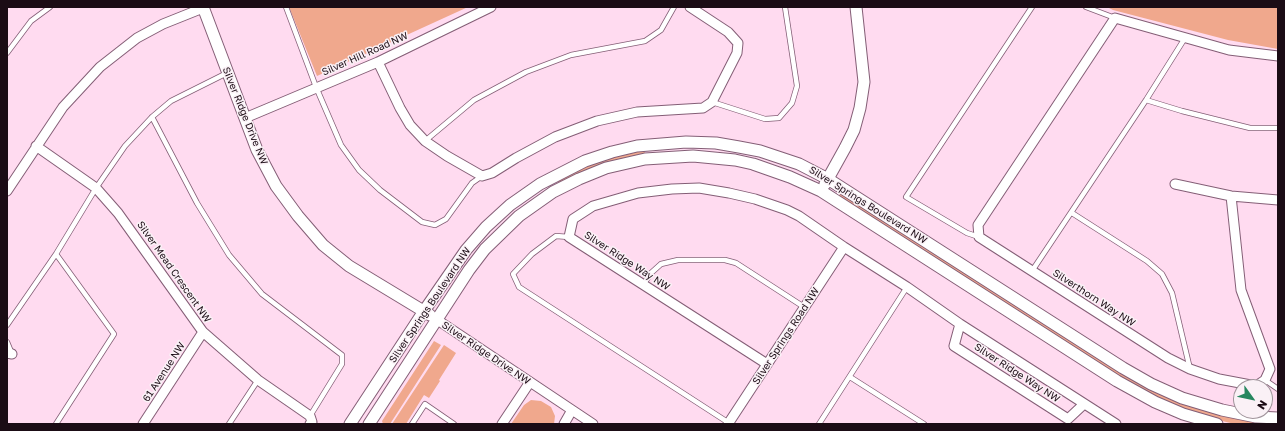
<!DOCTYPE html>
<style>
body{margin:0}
#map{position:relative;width:1285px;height:431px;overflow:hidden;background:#ffdbf0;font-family:"Golos Text",sans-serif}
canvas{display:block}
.frame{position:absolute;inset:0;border:8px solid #1b0c15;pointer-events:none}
.north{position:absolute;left:1233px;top:379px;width:40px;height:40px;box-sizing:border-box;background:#faf1f6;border:1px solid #a1959c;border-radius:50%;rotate:123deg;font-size:11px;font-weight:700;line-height:16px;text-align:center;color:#1b0c15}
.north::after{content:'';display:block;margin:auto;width:14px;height:18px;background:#26875f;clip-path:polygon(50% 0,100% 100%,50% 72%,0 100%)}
</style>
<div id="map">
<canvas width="1285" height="431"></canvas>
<div class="frame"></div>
<div class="north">N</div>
</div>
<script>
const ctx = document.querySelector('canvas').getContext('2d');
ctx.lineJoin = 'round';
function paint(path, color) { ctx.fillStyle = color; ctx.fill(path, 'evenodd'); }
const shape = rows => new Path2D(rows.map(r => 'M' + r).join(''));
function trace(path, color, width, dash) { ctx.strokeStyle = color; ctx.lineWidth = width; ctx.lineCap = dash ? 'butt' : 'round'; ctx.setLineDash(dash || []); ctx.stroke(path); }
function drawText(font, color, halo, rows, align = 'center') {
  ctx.font = font + ' "Golos Text",sans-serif'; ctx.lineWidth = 3; ctx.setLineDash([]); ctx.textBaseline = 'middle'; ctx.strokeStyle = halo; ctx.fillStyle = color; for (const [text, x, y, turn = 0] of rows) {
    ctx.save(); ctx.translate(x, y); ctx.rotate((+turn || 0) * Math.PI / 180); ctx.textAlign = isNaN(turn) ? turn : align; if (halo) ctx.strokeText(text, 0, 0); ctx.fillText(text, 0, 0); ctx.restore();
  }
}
paint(shape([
 [289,7,468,7,317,76],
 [1107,7,1278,7,1278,49,1228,40,1113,10],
 [644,149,645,153,560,184,557,180,583,165],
 [837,189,1131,377,1278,422,1278,424,1235,424,1209,418,1141,391,840,198],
 [434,341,441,345,390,424,383,424,382,421],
 [444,345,456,353,439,380,440,381,429,398,424,395,406,424,392,424],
 [531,400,541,401,551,407,555,416,554,424,511,424,524,405]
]), '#f0a88d');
const service = shape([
 [286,7,316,87,341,145,359,170,380,190,422,222,435,225,446,219,472,183,482,176],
 [1086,7,1115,18],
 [7,53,31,21,50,7],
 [1146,100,1182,111,1250,128,1278,128],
 [712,102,765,119,779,118,792,103,797,86,785,7],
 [152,117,197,203,229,255,262,294,342,355,342,364,310,416],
 [425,141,474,100,526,72,571,55,645,41,661,30,674,7],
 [1072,213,1147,261,1162,274,1172,293,1190,369],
 [569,237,556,236,532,254,513,274,519,287,729,423],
 [979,237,967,233,906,197,1032,7],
 [56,254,114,334,56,424],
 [1032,271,1146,100,1185,38],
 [643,285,651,273,661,264,678,260,725,260,736,263,804,307],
 [7,325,56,254,96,188,125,146,152,117,171,101,227,73],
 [7,342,12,354],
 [850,377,924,424],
 [1265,380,1278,389],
 [229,424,258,380],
 [412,424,425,404,454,424],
 [819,424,907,287]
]);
const minor = shape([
 [378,62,400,108,410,125,425,141,447,156,482,176,492,173,516,158,555,137,597,121,637,112,703,108,712,102,737,53,738,43,728,32,690,7],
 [245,118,378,62,491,7],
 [36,146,96,188,118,213,203,332,258,380,310,416,312,422,310,424],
 [1175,184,1231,196,1278,200],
 [7,191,63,107,100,67,137,38,163,24,203,8],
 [1231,196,1241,290,1270,369,1265,380,1256,386,1219,379,1190,369,1168,358,979,237,978,225,1115,18,1229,50,1278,56],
 [436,319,593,424],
 [960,324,954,346,1068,419,1084,404],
 [7,353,12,354],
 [767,364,569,237,573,219,593,206,638,193,672,189,699,188,729,193,755,199,787,210,799,216,844,247,907,287,960,324,1116,424],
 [143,424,203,332],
 [502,424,530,382],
 [564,424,572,410],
 [728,424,844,247]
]);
const tertiary = shape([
 [203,7,257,150,276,186,298,216,323,245,349,266,430,315],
 [825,184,845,148,854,130,860,108,864,82,856,7],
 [350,424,424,311,466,250,486,227,510,205,540,184,585,161,612,152,637,146,686,142,716,143,739,147,760,151,799,164,828,179,1123,368,1151,384,1182,398,1222,410,1256,417,1278,418],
 [369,424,469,270,485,249,519,216,553,192,579,179,606,168,645,159,693,156,735,160,753,164,790,177,821,191,1117,381,1155,402,1183,414,1217,424]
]);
trace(service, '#845e76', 6);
trace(minor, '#845e76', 11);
trace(tertiary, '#845e76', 13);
trace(service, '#fff', 4.5);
trace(minor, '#fff', 9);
trace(tertiary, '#fff', 11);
drawText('10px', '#1b0c15', '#faf1f6', [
 ["Silver Hill Road NW",365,54,-24],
 ["Silver Ridge Drive NW",245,116,68],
 ["Silver Springs Boulevard NW",868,205,32],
 ["Silver Ridge Way NW",627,261,33],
 ["Silver Mead Crescent NW",174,272,55],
 ["Silverthorn Way NW",1094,298,33],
 ["Silver Springs Boulevard NW",430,305,-56],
 ["Silver Springs Road NW",786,336,-57],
 ["Silver Ridge Drive NW",486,353,34],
 ["61 Avenue NW",164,372,-57],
 ["Silver Ridge Way NW",1017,373,33]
]);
</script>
